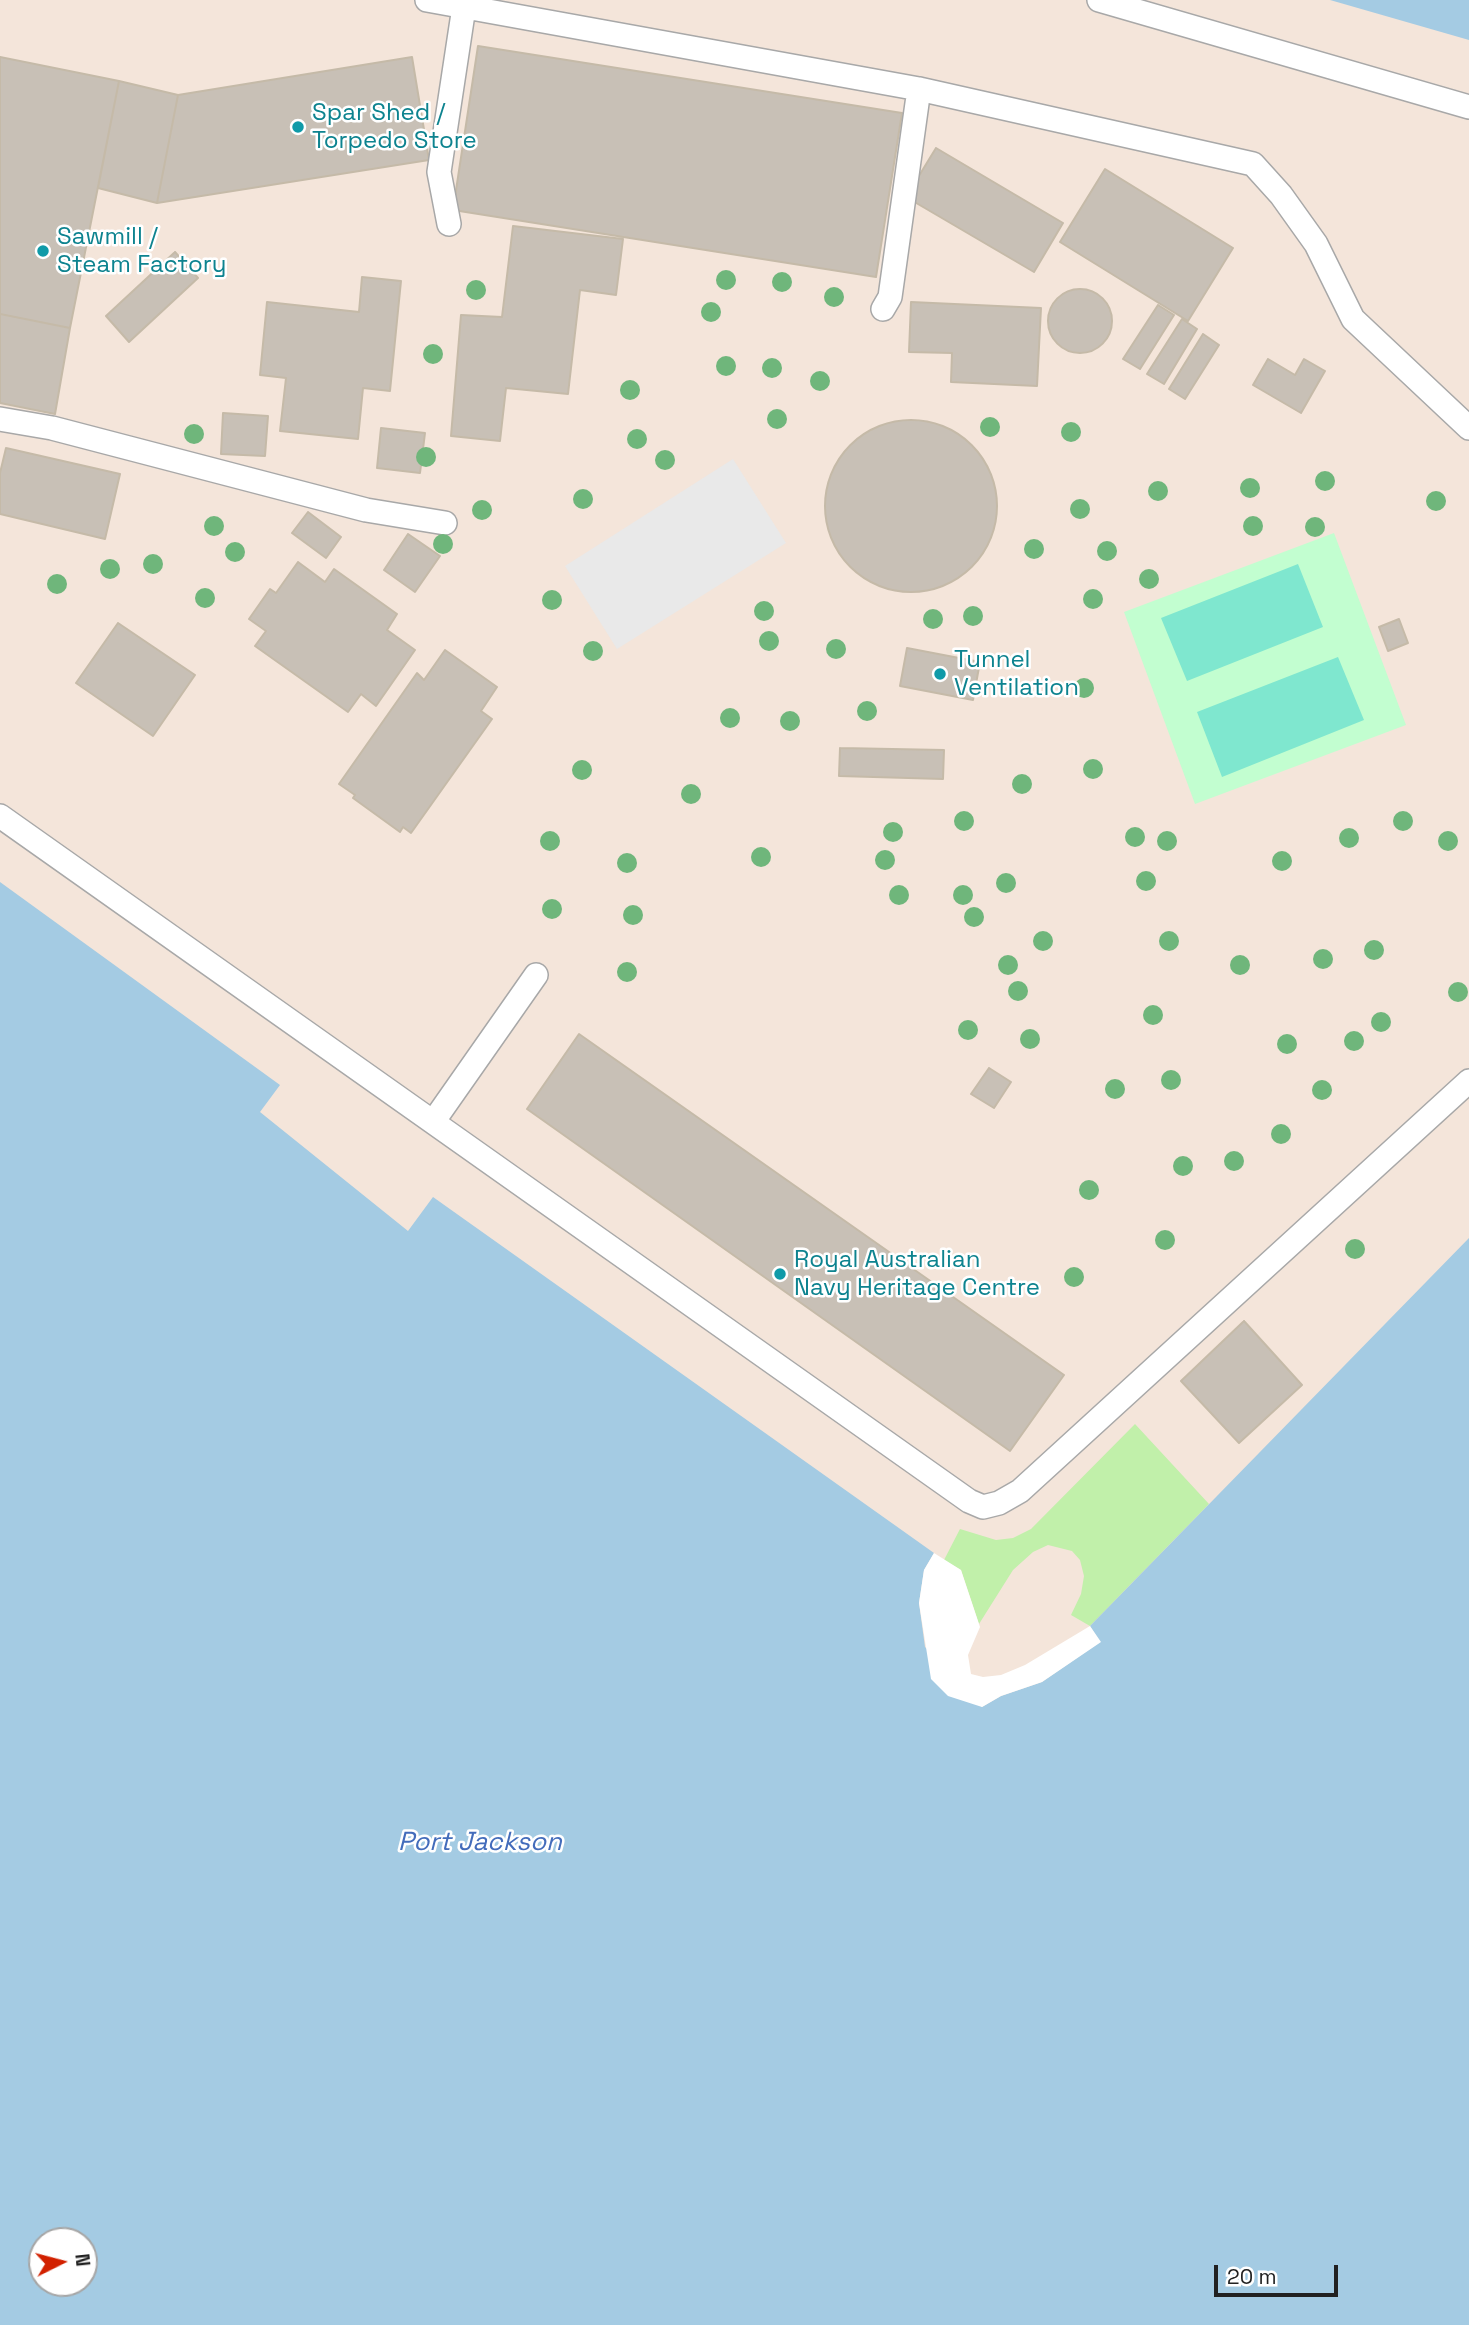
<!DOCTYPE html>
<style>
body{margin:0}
#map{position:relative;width:1469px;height:2325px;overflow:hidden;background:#f2f0e7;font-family:"Space Grotesk",sans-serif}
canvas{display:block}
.north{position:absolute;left:28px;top:2227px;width:70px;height:70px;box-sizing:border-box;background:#fff;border:2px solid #a6a6a6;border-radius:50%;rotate:84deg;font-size:19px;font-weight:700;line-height:28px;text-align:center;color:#212121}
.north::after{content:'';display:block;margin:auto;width:24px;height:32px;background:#d22100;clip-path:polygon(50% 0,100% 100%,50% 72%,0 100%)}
.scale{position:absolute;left:1214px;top:2265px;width:124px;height:32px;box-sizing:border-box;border:4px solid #212121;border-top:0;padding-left:9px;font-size:21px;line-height:24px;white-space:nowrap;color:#212121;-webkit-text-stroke:5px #fff;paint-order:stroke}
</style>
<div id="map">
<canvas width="1469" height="2325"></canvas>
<div class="north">N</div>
<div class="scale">20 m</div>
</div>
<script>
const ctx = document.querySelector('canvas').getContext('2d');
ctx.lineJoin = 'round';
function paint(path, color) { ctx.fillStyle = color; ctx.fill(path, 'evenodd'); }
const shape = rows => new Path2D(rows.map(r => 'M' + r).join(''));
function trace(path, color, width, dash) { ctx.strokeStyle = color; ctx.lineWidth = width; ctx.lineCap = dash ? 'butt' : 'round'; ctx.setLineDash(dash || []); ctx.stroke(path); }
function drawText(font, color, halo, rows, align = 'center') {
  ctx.font = font + ' "Space Grotesk",sans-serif'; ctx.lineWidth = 5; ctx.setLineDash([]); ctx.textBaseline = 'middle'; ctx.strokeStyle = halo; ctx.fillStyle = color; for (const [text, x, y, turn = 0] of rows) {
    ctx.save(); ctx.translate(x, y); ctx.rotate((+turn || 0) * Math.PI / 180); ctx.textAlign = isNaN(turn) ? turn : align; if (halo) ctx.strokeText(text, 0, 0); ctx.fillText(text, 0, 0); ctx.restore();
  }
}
paint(shape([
 [0,0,1469,0,1469,1945,0,2024]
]), '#f4e5da');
paint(shape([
 [1135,1424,1209,1504,1090,1626,1071,1615,1081,1594,1084,1576,1080,1560,1072,1551,1048,1545,1033,1552,1013,1570,979,1624,961,1570,944,1560,960,1529,996,1540,1013,1538,1031,1529]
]), '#c1f0aa');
paint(shape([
 [1334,533,1406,725,1195,804,1124,612]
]), '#c2fed0');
paint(shape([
 [1298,564,1323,627,1187,681,1161,618],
 [1338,657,1364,720,1222,777,1197,712]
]), '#7fe7cf');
paint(shape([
 [733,459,786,543,617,649,565,566]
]), '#e9e9e9');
paint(shape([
 [1330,0,1469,0,1469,40],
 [0,882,280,1085,260,1112,408,1231,433,1197,934,1553,924,1570,919,1603,925,1647,982,1707,1001,1696,1042,1682,1100,1642,1090,1626,1469,1238,1469,2325,0,2325],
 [42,2241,84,2241,84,2283,42,2283]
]), '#a4cbe3');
paint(shape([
 [934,1553,961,1570,980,1627,968,1655,971,1674,983,1677,1001,1675,1025,1665,1090,1626,1101,1642,1042,1682,1001,1696,982,1707,948,1696,931,1679,919,1603,924,1570]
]), '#fff');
const building = shape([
 [478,46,902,113,876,277,453,210,478,46],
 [0,57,119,81,70,328,0,314,0,57],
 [412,57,429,160,157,203,178,95,412,57],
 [119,81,178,95,157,203,98,188,119,81],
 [936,148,1063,223,1034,272,906,197,936,148],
 [1105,169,1233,248,1188,321,1060,242,1105,169],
 [513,226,623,239,616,295,580,290,568,394,506,388,500,441,451,436,461,315,502,317,513,226],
 [175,252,198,278,129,342,106,316,175,252],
 [362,277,401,281,390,391,363,388,358,439,280,431,286,378,260,375,267,302,359,312,362,277],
 '1048 321a32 32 0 1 1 64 0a32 32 0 1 1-64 0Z',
 [911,302,1041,308,1037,386,951,382,952,353,909,352,911,302],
 [1158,305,1174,315,1140,369,1123,359,1158,305],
 [0,314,70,328,55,414,0,403,0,314],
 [1182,319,1197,329,1164,384,1147,374,1182,319],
 [1203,334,1219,345,1185,399,1169,389,1203,334],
 [1268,359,1295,375,1304,359,1325,371,1301,413,1253,385,1268,359],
 [223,413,268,416,265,456,221,454,223,413],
 '825 506a86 86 0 1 1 172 0a86 86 0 1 1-172 0Z',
 [381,428,425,433,420,473,377,468,381,428],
 [6,448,120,474,105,539,0,514,0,473,6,448],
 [308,512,341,537,326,558,292,533,308,512],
 [408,534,440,556,415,592,384,570,408,534],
 [298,562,325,582,334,569,397,614,387,630,415,650,376,706,361,694,348,712,255,646,266,631,249,619,270,589,276,593,298,562],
 [1399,619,1408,643,1388,651,1379,627,1399,619],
 [118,623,195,675,153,736,76,683,118,623],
 [907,648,980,662,973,700,900,686,907,648],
 [445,650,497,687,481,711,492,719,411,833,403,827,400,832,353,798,355,795,339,784,417,673,424,680,445,650],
 [840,748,944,750,943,779,839,776,840,748],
 [579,1034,1064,1375,1010,1451,527,1109,579,1034],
 [989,1068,1011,1082,994,1108,971,1094,989,1068],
 [1244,1321,1302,1385,1239,1443,1181,1381,1244,1321]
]);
paint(building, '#c8c0b6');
trace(building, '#c5baa8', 2);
const service = shape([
 [427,0,919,89,1253,164,1281,195,1316,244,1353,319,1469,428],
 [1099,0,1469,107],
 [449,224,439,172,464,7],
 [883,309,890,297,919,89],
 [0,419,52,428,366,510,445,523],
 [0,816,969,1501,983,1507,999,1503,1020,1491,1469,1081],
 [433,1122,536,975]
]);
trace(service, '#a8a8a8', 26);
trace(service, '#fff', 23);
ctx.fillStyle = '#6fb67b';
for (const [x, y] of [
 [726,280],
 [782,282],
 [476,290],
 [834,297],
 [711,312],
 [433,354],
 [726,366],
 [772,368],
 [820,381],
 [630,390],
 [777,419],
 [990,427],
 [1071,432],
 [194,434],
 [637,439],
 [426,457],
 [665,460],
 [1325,481],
 [1250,488],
 [1158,491],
 [583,499],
 [1436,501],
 [1080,509],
 [482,510],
 [214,526],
 [1253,526],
 [1315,527],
 [443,544],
 [1034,549],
 [1107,551],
 [235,552],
 [153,564],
 [110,569],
 [1149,579],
 [57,584],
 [205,598],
 [1093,599],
 [552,600],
 [764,611],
 [973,616],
 [933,619],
 [769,641],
 [836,649],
 [593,651],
 [1084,688],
 [867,711],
 [730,718],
 [790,721],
 [1093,769],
 [582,770],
 [1022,784],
 [691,794],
 [964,821],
 [1403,821],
 [893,832],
 [1135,837],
 [1349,838],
 [550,841],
 [1167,841],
 [1448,841],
 [761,857],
 [885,860],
 [1282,861],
 [627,863],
 [1146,881],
 [1006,883],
 [899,895],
 [963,895],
 [552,909],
 [633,915],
 [974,917],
 [1043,941],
 [1169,941],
 [1374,950],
 [1323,959],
 [1008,965],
 [1240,965],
 [627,972],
 [1018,991],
 [1458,992],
 [1153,1015],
 [1381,1022],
 [968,1030],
 [1030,1039],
 [1354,1041],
 [1287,1044],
 [1171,1080],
 [1115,1089],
 [1322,1090],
 [1281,1134],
 [1234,1161],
 [1183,1166],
 [1089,1190],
 [1165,1240],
 [1355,1249],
 [1074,1277]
]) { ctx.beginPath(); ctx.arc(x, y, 10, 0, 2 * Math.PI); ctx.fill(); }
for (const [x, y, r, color] of [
 [298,127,7,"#0f9aa8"],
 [43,251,7,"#0f9aa8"],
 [940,674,7,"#0f9aa8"],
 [780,1274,7,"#0f9aa8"]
]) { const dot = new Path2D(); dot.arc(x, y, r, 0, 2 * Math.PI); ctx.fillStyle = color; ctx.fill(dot); trace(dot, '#fff', 2.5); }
drawText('24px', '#0d838f', '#fff', [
 ["Spar Shed /",312,113],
 ["Torpedo Store",312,141],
 ["Sawmill /",57,237],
 ["Steam Factory",57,265],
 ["Tunnel",954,660],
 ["Ventilation",954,688],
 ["Royal Australian",794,1260],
 ["Navy Heritage Centre",794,1288]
], 'left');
drawText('italic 26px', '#436cbb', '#fff', [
 ["Port Jackson",480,1843]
]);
</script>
